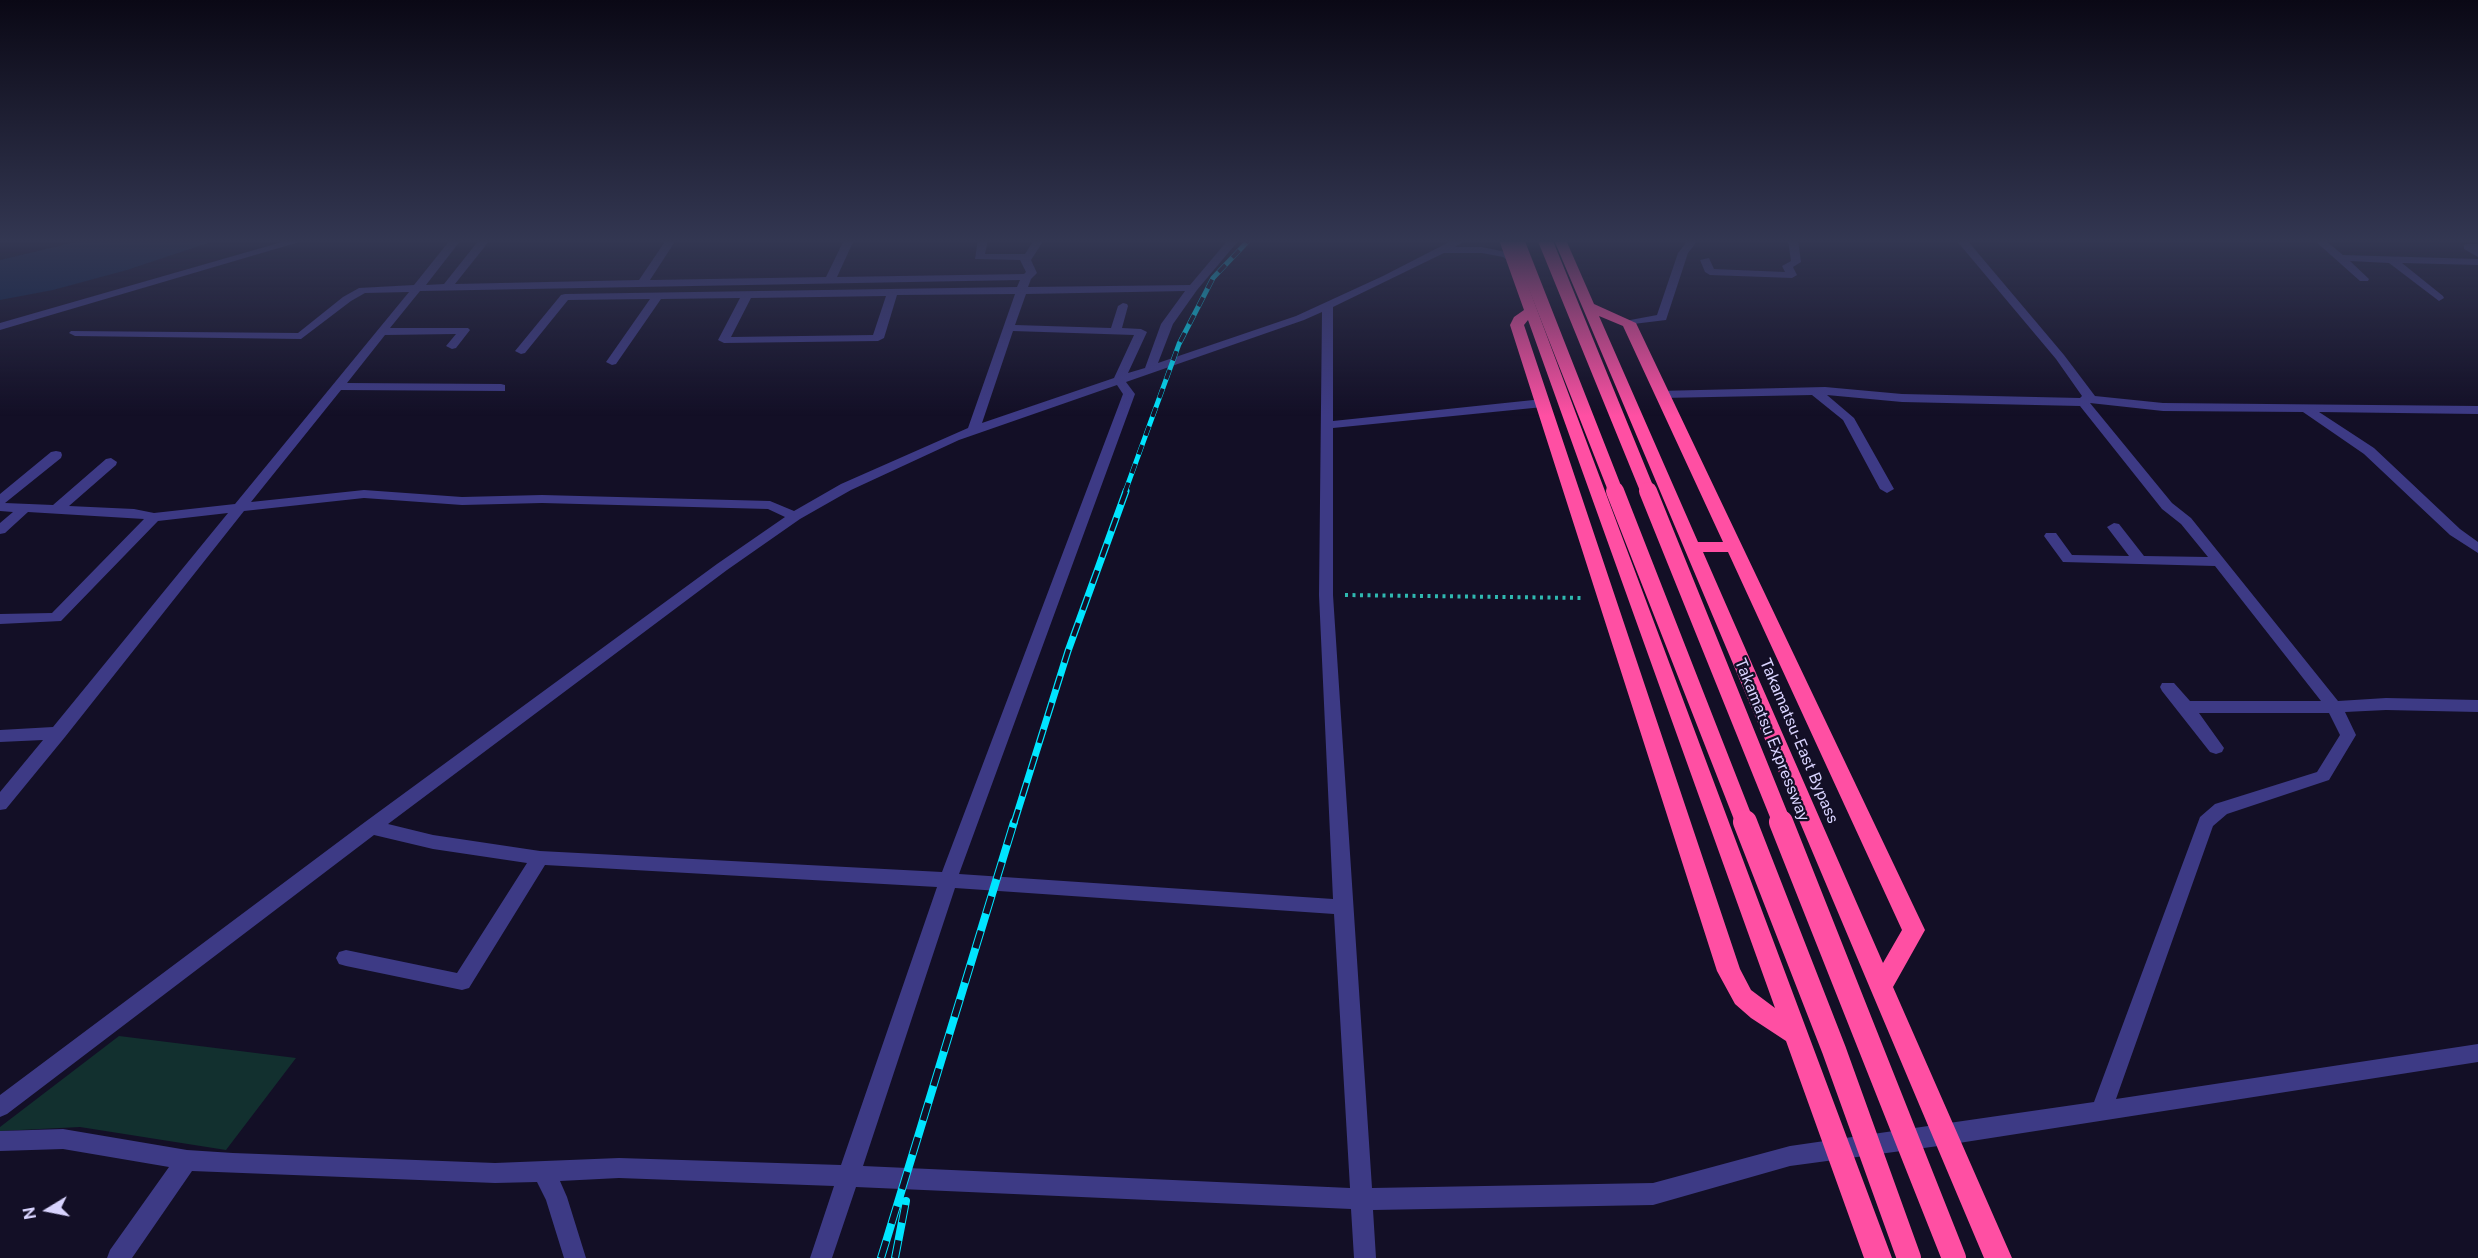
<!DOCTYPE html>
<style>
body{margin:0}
#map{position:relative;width:2478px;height:1258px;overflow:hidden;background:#130f26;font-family:"Public Sans",sans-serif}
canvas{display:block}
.north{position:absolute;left:18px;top:1180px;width:60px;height:60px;-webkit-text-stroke:4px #130f26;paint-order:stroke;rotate:260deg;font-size:16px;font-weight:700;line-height:24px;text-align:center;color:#d9d4ff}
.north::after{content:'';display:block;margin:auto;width:21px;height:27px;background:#d9d4ff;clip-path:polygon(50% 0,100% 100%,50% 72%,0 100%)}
</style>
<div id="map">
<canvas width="2478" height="1258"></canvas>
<div class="north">N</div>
</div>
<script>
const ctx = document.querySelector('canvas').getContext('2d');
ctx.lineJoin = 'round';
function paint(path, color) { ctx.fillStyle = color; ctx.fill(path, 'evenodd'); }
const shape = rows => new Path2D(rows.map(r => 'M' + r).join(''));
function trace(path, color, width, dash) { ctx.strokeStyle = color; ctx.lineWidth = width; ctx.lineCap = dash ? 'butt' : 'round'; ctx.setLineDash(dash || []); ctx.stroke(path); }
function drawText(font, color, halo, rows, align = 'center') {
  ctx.font = font + ' "Public Sans",sans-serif'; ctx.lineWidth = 4.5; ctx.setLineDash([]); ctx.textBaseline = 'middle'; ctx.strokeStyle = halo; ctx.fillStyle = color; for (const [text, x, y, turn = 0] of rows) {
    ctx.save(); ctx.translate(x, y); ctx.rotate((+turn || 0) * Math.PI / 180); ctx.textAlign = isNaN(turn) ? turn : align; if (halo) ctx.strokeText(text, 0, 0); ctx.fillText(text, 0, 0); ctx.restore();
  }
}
paint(shape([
 [119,1036,296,1058,226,1150,80,1127,0,1131,0,1127]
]), '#12302f');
paint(shape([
 [84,240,217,240,127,270,53,290,0,300,0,260]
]), '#0c2248');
trace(shape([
 [1345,595,1583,598]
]), '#2fb8b0', 4, [3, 4.5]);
paint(shape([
 [289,240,306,240,0,330,0,323,289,240],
 [450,240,461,240,426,285,444,284,479,240,490,240,455,284,639,280,666,240,676,240,650,280,826,277,844,240,854,240,837,277,1024,274,1026,272,1020,260,975,259,978,240,988,240,985,254,1025,254,1034,240,1044,240,1031,260,1037,273,1031,279,1028,287,1190,285,1228,240,1239,240,1197,290,1173,324,1158,363,1296,316,1383,276,1453,240,1466,240,1455,247,1482,247,1510,253,1516,258,1517,260,1512,263,1503,257,1482,253,1444,253,1333,307,1333,421,1543,399,1549,403,1543,407,1333,428,1333,595,1372,1188,1653,1183,1790,1146,2094,1102,2200,817,2215,804,2317,772,2340,735,2329,713,2199,713,2224,748,2222,752,2216,754,2210,752,2162,691,2160,687,2162,683,2174,683,2190,701,2321,701,2215,566,2063,562,2044,536,2046,533,2056,533,2072,555,2129,556,2107,527,2114,523,2119,524,2144,556,2208,557,2181,524,2162,509,2080,406,1902,402,1827,395,1854,418,1894,489,1887,493,1880,489,1843,420,1812,395,1662,398,1656,394,1658,391,1825,387,1902,394,2080,398,2082,396,2056,359,1956,240,1967,240,2064,355,2095,396,2163,403,2478,406,2478,414,2319,412,2374,448,2460,529,2478,542,2478,553,2450,535,2364,454,2303,412,2163,411,2090,403,2172,503,2191,518,2338,701,2386,698,2478,700,2478,712,2386,710,2345,712,2356,735,2329,780,2227,814,2213,826,2116,1099,2478,1044,2478,1062,1946,1145,1790,1166,1653,1205,1373,1210,1376,1258,1354,1258,1351,1209,856,1187,832,1258,810,1258,834,1186,619,1178,560,1181,567,1197,586,1258,564,1258,546,1200,537,1182,495,1183,192,1171,132,1258,107,1258,110,1250,169,1167,63,1149,0,1151,0,1131,63,1129,187,1150,233,1153,495,1163,619,1158,841,1165,937,887,545,865,469,988,462,990,346,966,339,964,336,958,339,952,346,950,457,973,527,863,433,849,374,835,7,1114,0,1117,0,1095,365,822,717,564,785,517,768,509,542,503,462,505,364,498,244,511,65,737,6,809,0,810,0,792,43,740,0,742,0,730,53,727,228,513,158,521,61,621,0,624,0,614,52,613,144,519,28,512,5,533,0,534,0,523,13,512,0,511,0,494,51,452,56,451,61,452,62,455,61,458,5,503,53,505,106,459,111,458,117,462,116,465,69,506,134,509,154,513,235,504,409,292,365,293,351,301,301,339,75,336,69,333,71,331,298,333,343,297,359,288,414,285,450,240],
 [1020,280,1017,287,565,294,561,295,515,351,521,354,525,353,568,300,650,299,606,362,612,365,616,364,661,299,740,298,718,340,724,343,878,341,884,338,897,295,1015,294,968,428,841,484,794,511,770,501,542,495,462,497,364,490,251,502,341,390,505,391,505,385,501,384,347,383,385,335,456,334,446,346,452,349,456,348,470,330,468,328,390,328,420,291,1020,280],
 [1185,291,1161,324,1145,368,1128,373,1147,332,1141,329,1122,328,1128,306,1127,304,1123,303,1118,306,1111,328,1015,325,1026,294,1185,291],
 [886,296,873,335,731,337,751,298,886,296],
 [1322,312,1319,595,1333,899,959,874,1135,394,1126,382,1304,320,1322,312],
 [1013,331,1134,335,1114,378,982,423,1013,331],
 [1117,385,1123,394,942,872,540,851,433,835,388,824,727,570,800,519,851,490,959,440,1117,385],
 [955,888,1334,914,1350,1188,863,1166,955,888],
 [1688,240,1698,240,1688,253,1666,320,1625,325,1625,321,1657,315,1678,253,1688,240],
 [1788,240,1798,240,1801,262,1793,267,1797,275,1792,278,1710,275,1705,272,1700,260,1709,258,1714,269,1785,272,1782,266,1791,261,1788,240],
 [2314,240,2325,240,2343,255,2478,259,2478,265,2402,263,2443,296,2444,298,2439,301,2389,263,2350,261,2369,279,2368,281,2360,281,2314,240],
 [2468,244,2478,244,2478,257,2464,249,2464,245,2468,244]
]), '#3d3a85');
paint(shape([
 [1499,240,1511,240,1892,1258,1864,1258,1786,1041,1751,1018,1735,1004,1717,971,1510,325,1514,317,1524,310,1499,240],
 [1528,320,1775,1008,1751,990,1740,969,1524,325,1528,320],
 [1554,240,1566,240,1594,304,1636,323,1925,930,1893,987,2012,1258,1984,1258,1554,240],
 [1599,316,1623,326,1723,542,1698,542,1599,316],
 [1703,552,1728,552,1902,930,1883,963,1703,552]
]), '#ff4fa3');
const railFar2 = shape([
 [1125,492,1179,344,1213,278,1249,240]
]);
const railFar1 = shape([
 [1014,823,1068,651,1126,491]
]);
const rail = shape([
 [881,1258,1014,822],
 [895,1258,906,1201]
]);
trace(railFar2, '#00e5ff', 5);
trace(railFar1, '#00e5ff', 7);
trace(rail, '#00e5ff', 8);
trace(railFar2, '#130f26', 4, [10]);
trace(railFar1, '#130f26', 4.5, [14]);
trace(rail, '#130f26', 6, [18]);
trace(shape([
 [1517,240,1616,492],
 [1545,240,1648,492]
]), '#ff4fa3', 14);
trace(shape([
 [1615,491,1745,823],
 [1648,491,1782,823]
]), '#ff4fa3', 18);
trace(shape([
 [1745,822,1834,1050,1909,1258],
 [1781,822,1954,1258]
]), '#ff4fa3', 24);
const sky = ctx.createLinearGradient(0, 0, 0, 416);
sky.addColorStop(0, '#0a0815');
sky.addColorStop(0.58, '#333752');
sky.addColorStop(1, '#33375200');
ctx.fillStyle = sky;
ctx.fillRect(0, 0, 2478, 416);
drawText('16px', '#d9d4ff', '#130f26', [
 ["Takamatsu Expressway",1772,740,68],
 ["Takamatsu-East Bypass",1799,741,67]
]);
</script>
